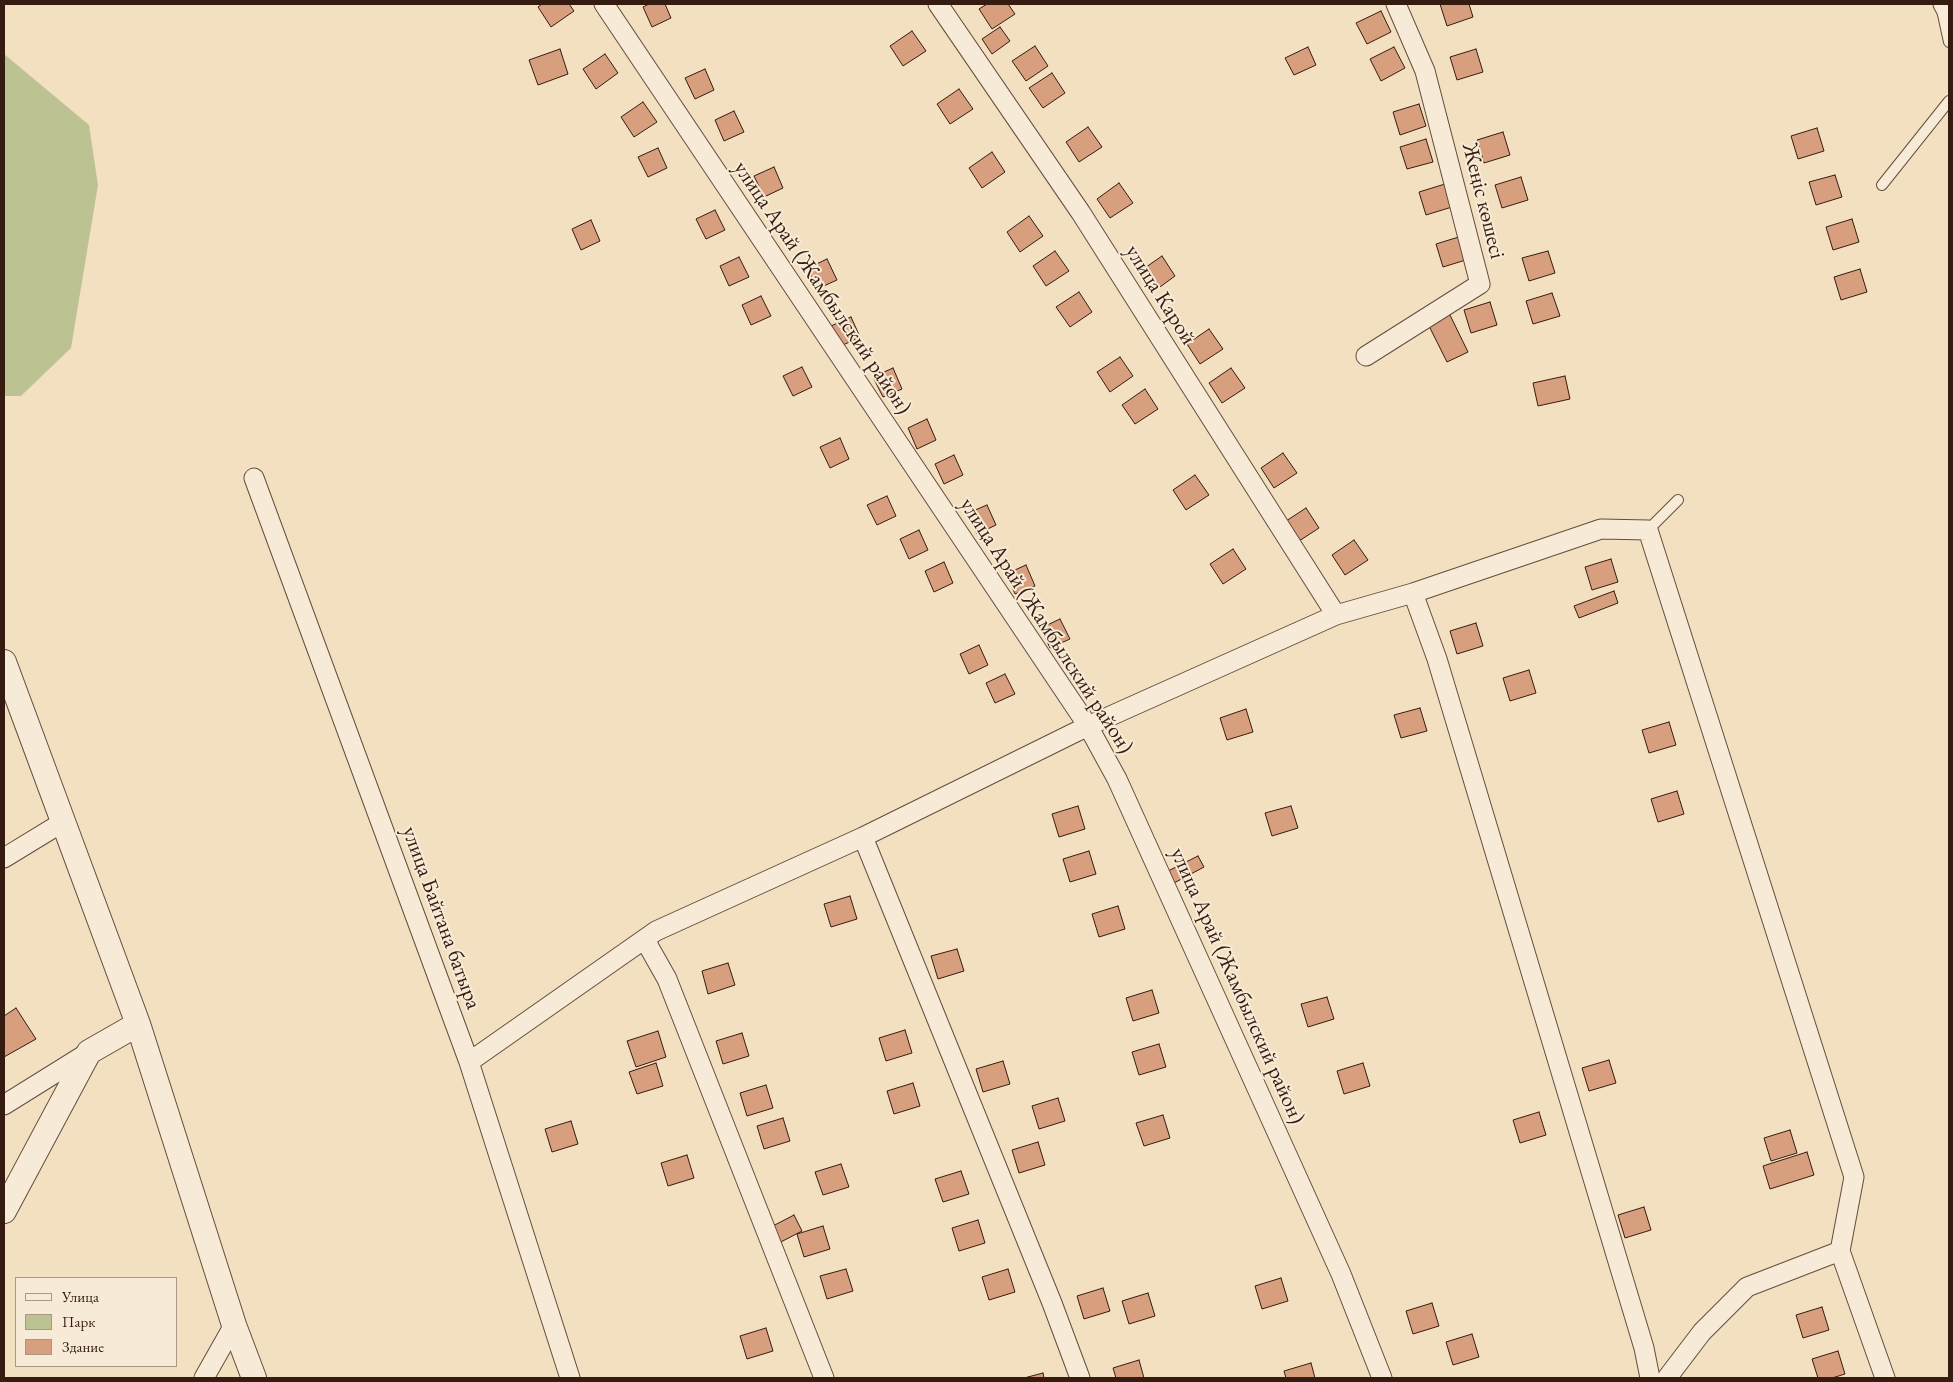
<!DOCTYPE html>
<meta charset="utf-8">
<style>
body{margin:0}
#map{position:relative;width:1953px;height:1382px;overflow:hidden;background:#f2e0c1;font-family:"EB Garamond",serif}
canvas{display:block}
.frame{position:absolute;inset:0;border:5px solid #361b10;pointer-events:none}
.legend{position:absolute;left:15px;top:1277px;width:162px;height:90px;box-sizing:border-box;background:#f7ebd7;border:1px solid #aa9887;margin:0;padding:6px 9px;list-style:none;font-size:15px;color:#361b10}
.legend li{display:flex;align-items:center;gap:10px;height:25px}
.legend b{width:25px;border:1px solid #aa9887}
</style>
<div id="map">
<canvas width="1953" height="1382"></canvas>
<div class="frame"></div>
<ul class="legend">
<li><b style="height:6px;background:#f7ebd7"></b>Улица</li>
<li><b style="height:14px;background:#bcc292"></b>Парк</li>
<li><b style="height:14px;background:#d79f7d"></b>Здание</li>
</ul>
</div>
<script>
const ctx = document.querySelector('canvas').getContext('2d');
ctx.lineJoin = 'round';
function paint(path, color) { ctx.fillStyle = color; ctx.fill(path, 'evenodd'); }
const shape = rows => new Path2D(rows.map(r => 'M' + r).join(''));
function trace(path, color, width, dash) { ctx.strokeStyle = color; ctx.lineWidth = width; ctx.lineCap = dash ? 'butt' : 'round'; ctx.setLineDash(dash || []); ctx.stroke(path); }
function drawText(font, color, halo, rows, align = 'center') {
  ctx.font = font + ' "EB Garamond",serif'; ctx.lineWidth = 4; ctx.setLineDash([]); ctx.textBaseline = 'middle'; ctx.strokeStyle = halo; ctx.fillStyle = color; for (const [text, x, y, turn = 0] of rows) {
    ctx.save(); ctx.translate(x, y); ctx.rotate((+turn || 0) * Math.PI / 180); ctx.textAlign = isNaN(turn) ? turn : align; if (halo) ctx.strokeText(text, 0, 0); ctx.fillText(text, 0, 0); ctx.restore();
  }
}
paint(shape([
 [4,54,89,125,98,185,71,348,21,396,4,396]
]), '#bcc292');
const building = shape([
 [542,4,569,4,574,11,551,27,538,7,542,4],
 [649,4,665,4,671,18,652,27,643,7,649,4],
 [987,4,1008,4,1015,14,992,29,979,9,987,4],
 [1440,4,1469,4,1473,17,1447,26,1440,4],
 [1381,11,1391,32,1367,44,1356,23,1381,11],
 [1000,27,1010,41,992,54,982,39,1000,27],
 [912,31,926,51,903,66,890,46,912,31],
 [1035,46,1048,66,1026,81,1012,61,1035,46],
 [1308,47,1316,65,1294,75,1285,58,1308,47],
 [1394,47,1405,68,1381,81,1370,59,1394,47],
 [560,49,568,74,538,85,529,60,560,49],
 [1476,49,1483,72,1457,80,1450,57,1476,49],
 [605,54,618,73,596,89,583,69,605,54],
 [705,69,714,90,695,99,685,78,705,69],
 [1052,73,1065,93,1043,108,1029,88,1052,73],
 [959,89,973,109,950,124,937,104,959,89],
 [643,102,657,122,634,137,621,117,643,102],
 [1419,104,1426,126,1400,135,1393,112,1419,104],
 [734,111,744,132,724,141,715,120,734,111],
 [1088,127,1102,147,1079,162,1066,142,1088,127],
 [1817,128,1824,151,1798,159,1791,136,1817,128],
 [1503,132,1510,155,1484,163,1477,140,1503,132],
 [1426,139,1433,162,1407,169,1400,147,1426,139],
 [658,148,667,168,648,177,638,157,658,148],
 [992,152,1005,172,982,188,969,168,992,152],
 [774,167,783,188,764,197,754,176,774,167],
 [1835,175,1842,197,1816,205,1809,182,1835,175],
 [1521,177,1528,200,1502,208,1495,185,1521,177],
 [1119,183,1133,203,1110,218,1097,199,1119,183],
 [1445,184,1452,207,1426,215,1419,192,1445,184],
 [715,210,725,230,706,239,696,219,715,210],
 [1029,216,1043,236,1020,252,1007,232,1029,216],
 [1852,219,1859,242,1833,250,1826,227,1852,219],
 [591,220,600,241,581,250,572,229,591,220],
 [1462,236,1469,259,1443,267,1436,244,1462,236],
 [1055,251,1069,271,1046,286,1033,266,1055,251],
 [1548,251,1555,273,1529,281,1522,258,1548,251],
 [1162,256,1175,276,1153,292,1139,272,1162,256],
 [739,257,749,277,729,286,720,266,739,257],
 [827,259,837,280,817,289,808,268,827,259],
 [1860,269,1867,292,1841,300,1834,277,1860,269],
 [1079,292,1092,312,1070,327,1056,307,1079,292],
 [1552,293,1560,316,1533,324,1526,301,1552,293],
 [761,296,771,316,751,325,742,305,761,296],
 [1490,302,1497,325,1471,333,1464,310,1490,302],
 [1449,313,1468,352,1447,362,1428,324,1449,313],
 [851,317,860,337,841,346,831,326,851,317],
 [1209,329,1223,349,1200,364,1187,344,1209,329],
 [1120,357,1133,376,1110,392,1097,372,1120,357],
 [802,367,812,387,793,396,783,376,802,367],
 [893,368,902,389,883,397,873,377,893,368],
 [1231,368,1245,388,1222,403,1209,383,1231,368],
 [1565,376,1570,399,1538,406,1533,383,1565,376],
 [1145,389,1158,409,1135,424,1122,405,1145,389],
 [927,419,936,440,917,449,908,428,927,419],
 [840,438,849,459,830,468,820,447,840,438],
 [1283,453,1297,473,1274,488,1261,468,1283,453],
 [954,455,963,475,944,484,935,464,954,455],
 [1195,475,1209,495,1186,510,1173,490,1195,475],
 [887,496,896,516,877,525,867,505,887,496],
 [987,505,996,525,977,534,968,513,987,505],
 [1306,508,1319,528,1296,543,1283,523,1306,508],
 [919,530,928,550,909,559,900,539,919,530],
 [1354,540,1368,560,1345,575,1332,555,1354,540],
 [1233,549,1246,569,1223,584,1210,564,1233,549],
 [1611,559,1618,582,1592,590,1585,567,1611,559],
 [944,562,953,583,934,592,925,571,944,562],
 [1026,565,1035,586,1015,594,1006,574,1026,565],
 [1614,591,1618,603,1579,618,1574,606,1614,591],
 [1060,619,1070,639,1050,648,1041,628,1060,619],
 [1476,623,1483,646,1457,654,1450,631,1476,623],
 [979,645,988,665,969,674,960,654,979,645],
 [1529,670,1536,693,1510,701,1503,678,1529,670],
 [1005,674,1015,694,995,703,986,683,1005,674],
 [1420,708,1427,731,1401,738,1394,715,1420,708],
 [1246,709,1253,732,1227,740,1220,718,1246,709],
 [1669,722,1676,745,1649,753,1642,730,1669,722],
 [1677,791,1684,814,1658,822,1651,799,1677,791],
 [1078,806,1085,829,1059,837,1052,814,1078,806],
 [1291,806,1298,828,1272,836,1265,813,1291,806],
 [1089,851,1096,874,1070,882,1063,859,1089,851],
 [1198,856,1204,867,1174,883,1168,871,1198,856],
 [850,896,857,919,831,927,824,904,850,896],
 [1118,906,1125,929,1099,937,1092,914,1118,906],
 [957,949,964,971,938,979,931,956,957,949],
 [728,963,735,985,708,994,702,971,728,963],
 [1152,990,1159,1013,1133,1021,1126,998,1152,990],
 [1327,997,1334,1019,1308,1027,1301,1004,1327,997],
 [16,1008,36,1039,4,1057,4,1016,16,1008],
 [905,1030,912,1053,886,1061,879,1038,905,1030],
 [658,1031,666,1057,636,1067,627,1041,658,1031],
 [742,1033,749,1056,723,1064,716,1041,742,1033],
 [1159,1044,1166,1067,1139,1075,1132,1052,1159,1044],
 [1609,1060,1616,1083,1589,1091,1582,1068,1609,1060],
 [1003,1061,1010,1084,983,1092,976,1069,1003,1061],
 [656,1063,663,1086,637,1094,629,1072,656,1063],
 [1363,1063,1370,1086,1344,1094,1337,1071,1363,1063],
 [913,1083,920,1106,894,1114,887,1091,913,1083],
 [766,1085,773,1108,747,1116,740,1093,766,1085],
 [1058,1098,1065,1121,1039,1129,1032,1106,1058,1098],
 [1539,1112,1546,1135,1520,1143,1513,1120,1539,1112],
 [1163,1115,1170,1138,1144,1146,1136,1123,1163,1115],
 [783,1118,790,1141,764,1149,757,1126,783,1118],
 [571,1121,578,1144,552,1152,545,1129,571,1121],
 [1790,1130,1797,1153,1771,1161,1764,1138,1790,1130],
 [1038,1142,1045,1165,1019,1173,1012,1150,1038,1142],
 [1807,1152,1814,1175,1770,1189,1763,1166,1807,1152],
 [687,1155,694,1178,668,1186,661,1163,687,1155],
 [841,1164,849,1187,823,1195,815,1172,841,1164],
 [961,1171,969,1194,943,1202,935,1179,961,1171],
 [1644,1207,1651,1230,1625,1238,1618,1215,1644,1207],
 [794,1215,802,1231,777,1244,769,1228,794,1215],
 [978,1220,985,1243,959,1251,952,1228,978,1220],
 [823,1226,830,1249,804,1257,797,1234,823,1226],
 [846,1269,853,1291,827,1299,820,1276,846,1269],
 [1008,1269,1015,1292,989,1300,982,1277,1008,1269],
 [1281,1278,1288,1301,1262,1309,1255,1286,1281,1278],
 [1103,1288,1110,1311,1084,1319,1077,1296,1103,1288],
 [1148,1293,1155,1316,1129,1324,1122,1301,1148,1293],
 [1432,1303,1439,1326,1413,1334,1406,1311,1432,1303],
 [1822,1307,1829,1330,1803,1338,1796,1315,1822,1307],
 [766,1328,773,1351,747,1359,740,1336,766,1328],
 [1472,1334,1479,1357,1453,1365,1446,1342,1472,1334],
 [1838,1351,1845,1374,1832,1378,1818,1378,1812,1359,1838,1351],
 [1139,1360,1144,1378,1116,1378,1113,1368,1139,1360],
 [1311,1363,1315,1378,1286,1378,1284,1371,1311,1363],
 [1043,1373,1044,1378,1024,1378,1043,1373]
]);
paint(building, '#d79f7d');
trace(building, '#361b10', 1);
const service = shape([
 [1942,10,1949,42],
 [1882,185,1949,101],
 [1648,530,1678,500]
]);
const minor = shape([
 [604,4,1088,726,1117,779,1341,1274,1382,1378],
 [938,4,1081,213,1336,615],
 [1943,4,1949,15],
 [1366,356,1480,284,1425,71,1396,4],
 [254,478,469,1062,570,1378],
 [1413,593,1437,659,1644,1348,1650,1378],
 [863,837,1052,1303,1080,1378],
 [4,858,63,822],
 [645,940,667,979,824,1378],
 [469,1062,656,931,863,837,1088,726,1336,615,1413,593,1601,529,1648,530,1854,1177,1840,1251,1885,1378],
 [4,1105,89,1052],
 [204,1378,234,1325],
 [1667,1378,1702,1332,1747,1287,1840,1251]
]);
const tertiary = shape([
 [4,662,138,1024,234,1325,254,1378],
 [4,1211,89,1052,138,1024]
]);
trace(service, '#654c3c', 12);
trace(minor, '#654c3c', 21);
trace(tertiary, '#654c3c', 26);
trace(service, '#f7ebd7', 10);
trace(minor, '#f7ebd7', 19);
trace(tertiary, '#f7ebd7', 24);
drawText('22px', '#361b10', '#f7ebd7', [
 ["Жеңіс көшесі",1483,201,76],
 ["улица Арай (Жамбылский район)",822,288,56],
 ["улица Карой",1160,295,58],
 ["улица Арай (Жамбылский район)",1046,626,57],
 ["улица Байтана батыра",441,918,70],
 ["улица Арай (Жамбылский район)",1237,986,66]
]);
</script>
